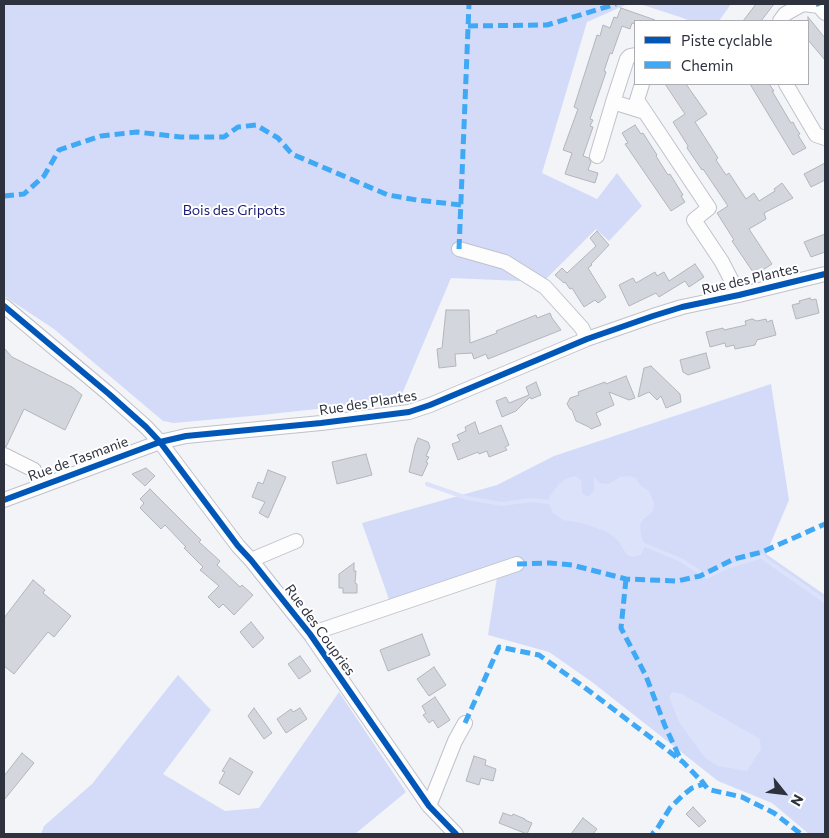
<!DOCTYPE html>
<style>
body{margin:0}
#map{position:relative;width:829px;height:838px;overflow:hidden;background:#f3f4f8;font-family:Commissioner,sans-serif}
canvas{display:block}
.frame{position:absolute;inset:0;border:5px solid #2e323f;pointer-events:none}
.legend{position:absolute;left:634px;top:20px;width:175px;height:65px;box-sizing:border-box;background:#fff;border:1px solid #abadb2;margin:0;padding:6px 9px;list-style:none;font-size:15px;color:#2e323f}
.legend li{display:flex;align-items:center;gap:10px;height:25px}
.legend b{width:25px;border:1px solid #abadb2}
.north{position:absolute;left:759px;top:768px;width:50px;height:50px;-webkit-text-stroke:4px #fff;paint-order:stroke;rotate:119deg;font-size:14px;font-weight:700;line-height:20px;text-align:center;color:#2e323f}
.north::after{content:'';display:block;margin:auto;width:18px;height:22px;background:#2e323f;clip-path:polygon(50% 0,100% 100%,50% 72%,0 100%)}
</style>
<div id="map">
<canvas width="829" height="838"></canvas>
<div class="frame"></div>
<ul class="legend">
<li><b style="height:6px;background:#0057b8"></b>Piste cyclable</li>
<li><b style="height:6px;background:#3fa9f5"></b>Chemin</li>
</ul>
<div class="north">N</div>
</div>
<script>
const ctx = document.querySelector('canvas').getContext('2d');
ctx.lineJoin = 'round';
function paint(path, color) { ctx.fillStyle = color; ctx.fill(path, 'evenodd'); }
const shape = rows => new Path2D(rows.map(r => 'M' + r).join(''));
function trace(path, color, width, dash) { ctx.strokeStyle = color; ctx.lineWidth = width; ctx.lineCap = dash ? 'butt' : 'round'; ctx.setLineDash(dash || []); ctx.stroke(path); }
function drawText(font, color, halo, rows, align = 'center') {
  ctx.font = font + ' Commissioner,sans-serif'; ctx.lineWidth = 4; ctx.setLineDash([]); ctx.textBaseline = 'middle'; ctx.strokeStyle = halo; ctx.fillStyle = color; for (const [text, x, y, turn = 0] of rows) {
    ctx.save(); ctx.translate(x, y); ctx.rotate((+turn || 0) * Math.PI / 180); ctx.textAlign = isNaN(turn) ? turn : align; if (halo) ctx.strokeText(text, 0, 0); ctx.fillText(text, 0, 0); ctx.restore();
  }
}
paint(shape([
 [4,4,628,4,587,22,542,173,597,199,617,173,642,206,609,241,596,229,543,282,451,278,402,394,335,407,262,415,174,423,163,421,54,329,4,296],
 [640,4,731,4,719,21,690,21,683,18],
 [771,384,789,500,766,554,825,595,825,834,809,834,772,803,718,781,592,682,549,652,488,635,497,577,392,608,362,523,497,485,554,456],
 [178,675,211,710,163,774,225,811,259,808,339,692,406,792,355,834,41,834,44,826,92,784]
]), '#d4dbf9');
paint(shape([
 [575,476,581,480,582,493,588,497,594,491,594,477,600,483,608,484,620,477,628,476,636,478,641,486,649,491,654,503,653,511,643,520,640,525,641,535,645,546,641,555,633,557,627,555,619,542,614,537,605,531,582,523,563,520,553,513,549,504,549,497,559,484,565,479],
 [672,692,682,694,760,739,761,749,747,771,718,766,705,758,679,722,669,697]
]), '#dbe2f9');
trace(shape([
 [427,484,467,498,496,503,502,504,532,500,548,502,554,505],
 [640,543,681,560,707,577,724,568,762,556,766,560,825,601]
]), '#dbe2f9', 4);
const building = shape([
 [756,4,774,4,761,21,743,21,756,4],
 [621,8,655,20,654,21,635,21,635,24,632,23,630,29,622,26,612,54,610,53,604,71,606,72,590,119,593,120,590,126,593,127,583,156,589,158,591,162,588,170,598,173,595,183,565,174,572,153,563,150,578,109,574,107,597,35,600,36,603,25,610,28,614,17,617,18,621,8],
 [808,17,825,38,825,60,808,40,808,17],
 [665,84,686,84,707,114,695,122,718,158,716,160,726,175,729,173,746,199,754,193,759,201,775,191,774,189,782,183,793,198,764,213,766,219,749,229,772,264,755,275,732,241,734,240,717,213,728,206,703,169,702,170,687,148,688,146,673,122,685,114,665,84],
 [750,84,769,84,774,91,772,91,791,123,793,122,796,128,800,134,798,135,806,148,793,155,750,84],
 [635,125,641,134,643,133,657,155,656,156,668,175,670,174,683,195,681,196,685,202,671,211,625,144,628,143,622,133,635,125],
 [825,163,825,180,811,187,804,174,825,163],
 [597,231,609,245,591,264,592,265,588,268,606,297,598,303,595,300,584,307,572,288,570,289,565,282,564,283,555,275,562,268,567,273,596,246,590,238,597,231],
 [825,234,825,252,811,257,804,242,825,234],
 [695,264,704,277,689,287,685,281,659,297,656,293,629,306,619,285,633,278,636,283,655,272,657,276,664,272,669,281,695,264],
 [810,298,811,300,816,299,819,313,796,319,792,305,800,303,799,301,810,298],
 [446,310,469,310,470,343,497,333,496,331,536,315,537,318,550,313,552,318,561,330,488,359,486,354,474,359,472,353,455,354,456,366,439,368,437,349,442,348,446,310],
 [752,319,757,321,766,319,767,322,772,320,776,335,757,340,755,345,735,349,734,345,726,347,725,343,710,347,706,332,723,328,724,330,746,325,745,321,752,319],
 [4,348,12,357,72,387,82,395,65,430,24,409,6,447,4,446,4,348],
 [706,353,710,368,688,375,683,372,680,360,706,353],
 [651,366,680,394,681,402,666,408,661,396,657,400,649,392,638,397,644,368,651,366],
 [626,376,635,398,629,400,609,392,614,405,596,413,601,425,591,429,589,427,576,421,572,410,570,409,567,404,570,398,579,395,578,392,586,389,605,382,606,384,626,376],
 [536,382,541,395,531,399,530,397,516,411,502,417,496,401,506,397,509,403,529,395,526,387,536,382],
 [475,422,479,434,501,425,509,445,505,447,507,450,489,457,487,451,479,454,478,452,458,460,452,444,460,441,457,435,466,431,465,427,475,422],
 [418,438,428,442,430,447,426,456,429,457,426,462,428,463,422,476,409,472,415,445,418,438],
 [366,454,372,475,337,484,332,462,366,454],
 [146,468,155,476,145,486,132,474,146,468],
 [268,470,286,477,268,518,259,513,265,502,252,497,258,482,263,484,268,470],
 [150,489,201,540,199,542,220,561,217,565,240,587,242,585,253,595,234,615,223,604,219,608,208,597,219,586,200,570,203,567,184,548,186,547,165,525,161,529,140,508,144,503,140,499,150,489],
 [354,563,354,571,356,571,355,583,357,584,357,593,343,593,343,588,339,588,339,574,354,563],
 [33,580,45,590,43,593,71,616,54,637,48,632,14,674,4,666,4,618,33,580],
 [251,622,264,638,253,648,240,632,251,622],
 [422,634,430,655,388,671,380,650,422,634],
 [300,656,311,671,299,679,288,664,300,656],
 [434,667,446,685,429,696,417,679,434,667],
 [435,697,450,720,438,728,433,720,429,723,423,715,426,713,422,706,435,697],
 [254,708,272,733,264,739,248,716,254,708],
 [300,708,307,719,286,733,277,719,291,709,293,712,300,708],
 [22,753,34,763,4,800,4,776,22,753],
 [474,756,486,760,485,765,496,769,493,781,481,778,479,785,466,781,474,756],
 [230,758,253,772,239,795,219,783,225,772,222,771,230,758],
 [693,807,706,821,699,827,686,814,693,807],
 [503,813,512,816,513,814,525,819,525,820,532,823,527,834,499,823,503,813],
 [583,818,597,829,593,834,571,834,583,818]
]);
paint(building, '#d4d6de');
trace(building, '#b3b5bd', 1);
const minor = shape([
 [780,21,785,14,803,4,819,6,825,13],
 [642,84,637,100,645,112],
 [786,84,816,135,825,138],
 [613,102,645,112,709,208,694,220,722,262,739,295],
 [597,156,613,102,627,59,630,56,635,55],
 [459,249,505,262,545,287,582,328,587,339],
 [4,306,109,394,146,427,160,442,238,546,251,560,310,634,429,806,456,834],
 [4,455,34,470,39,487],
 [4,500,160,442,186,436,321,423,409,412,430,405,587,339,653,316,682,307,739,295,825,274],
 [251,560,296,541],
 [310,634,517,564],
 [429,806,455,741,465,723]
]);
trace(minor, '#c0c2cb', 16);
trace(minor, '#fdfdfe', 14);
trace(shape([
 [818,4,819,6],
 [468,26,547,25,616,4],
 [4,196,24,194,44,176,59,150,101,136,137,132,180,137,224,137,238,127,256,125,278,138,292,154,388,195,417,200,461,205],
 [459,249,469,4],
 [517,564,550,563,572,565,626,579,677,581,700,576,734,559,762,552,825,524],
 [626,579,621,628,646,676,665,726,679,756,682,758],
 [465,723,499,647,539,655,584,687,683,762,704,784,692,788,683,795,670,808,657,829,652,834],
 [701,780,707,788,711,790,742,797,774,813,801,834]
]), '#3fa9f5', 5, [10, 5]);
trace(shape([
 [4,306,109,394,146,427,160,442,238,546,251,560,310,634,429,806,456,834],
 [4,500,160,442,186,436,321,423,409,412,430,405,587,339,653,316,682,307,739,295,825,274]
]), '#0057b8', 6);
drawText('14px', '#1c1b72', '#fff', [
 ["Bois des Gripots",234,210]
]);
drawText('14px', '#2e323f', '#fff', [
 ["Rue des Plantes",750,279,-13],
 ["Rue des Plantes",368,403,-9],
 ["Rue de Tasmanie",78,459,-20],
 ["Rue des Coupries",320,630,54]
]);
</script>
